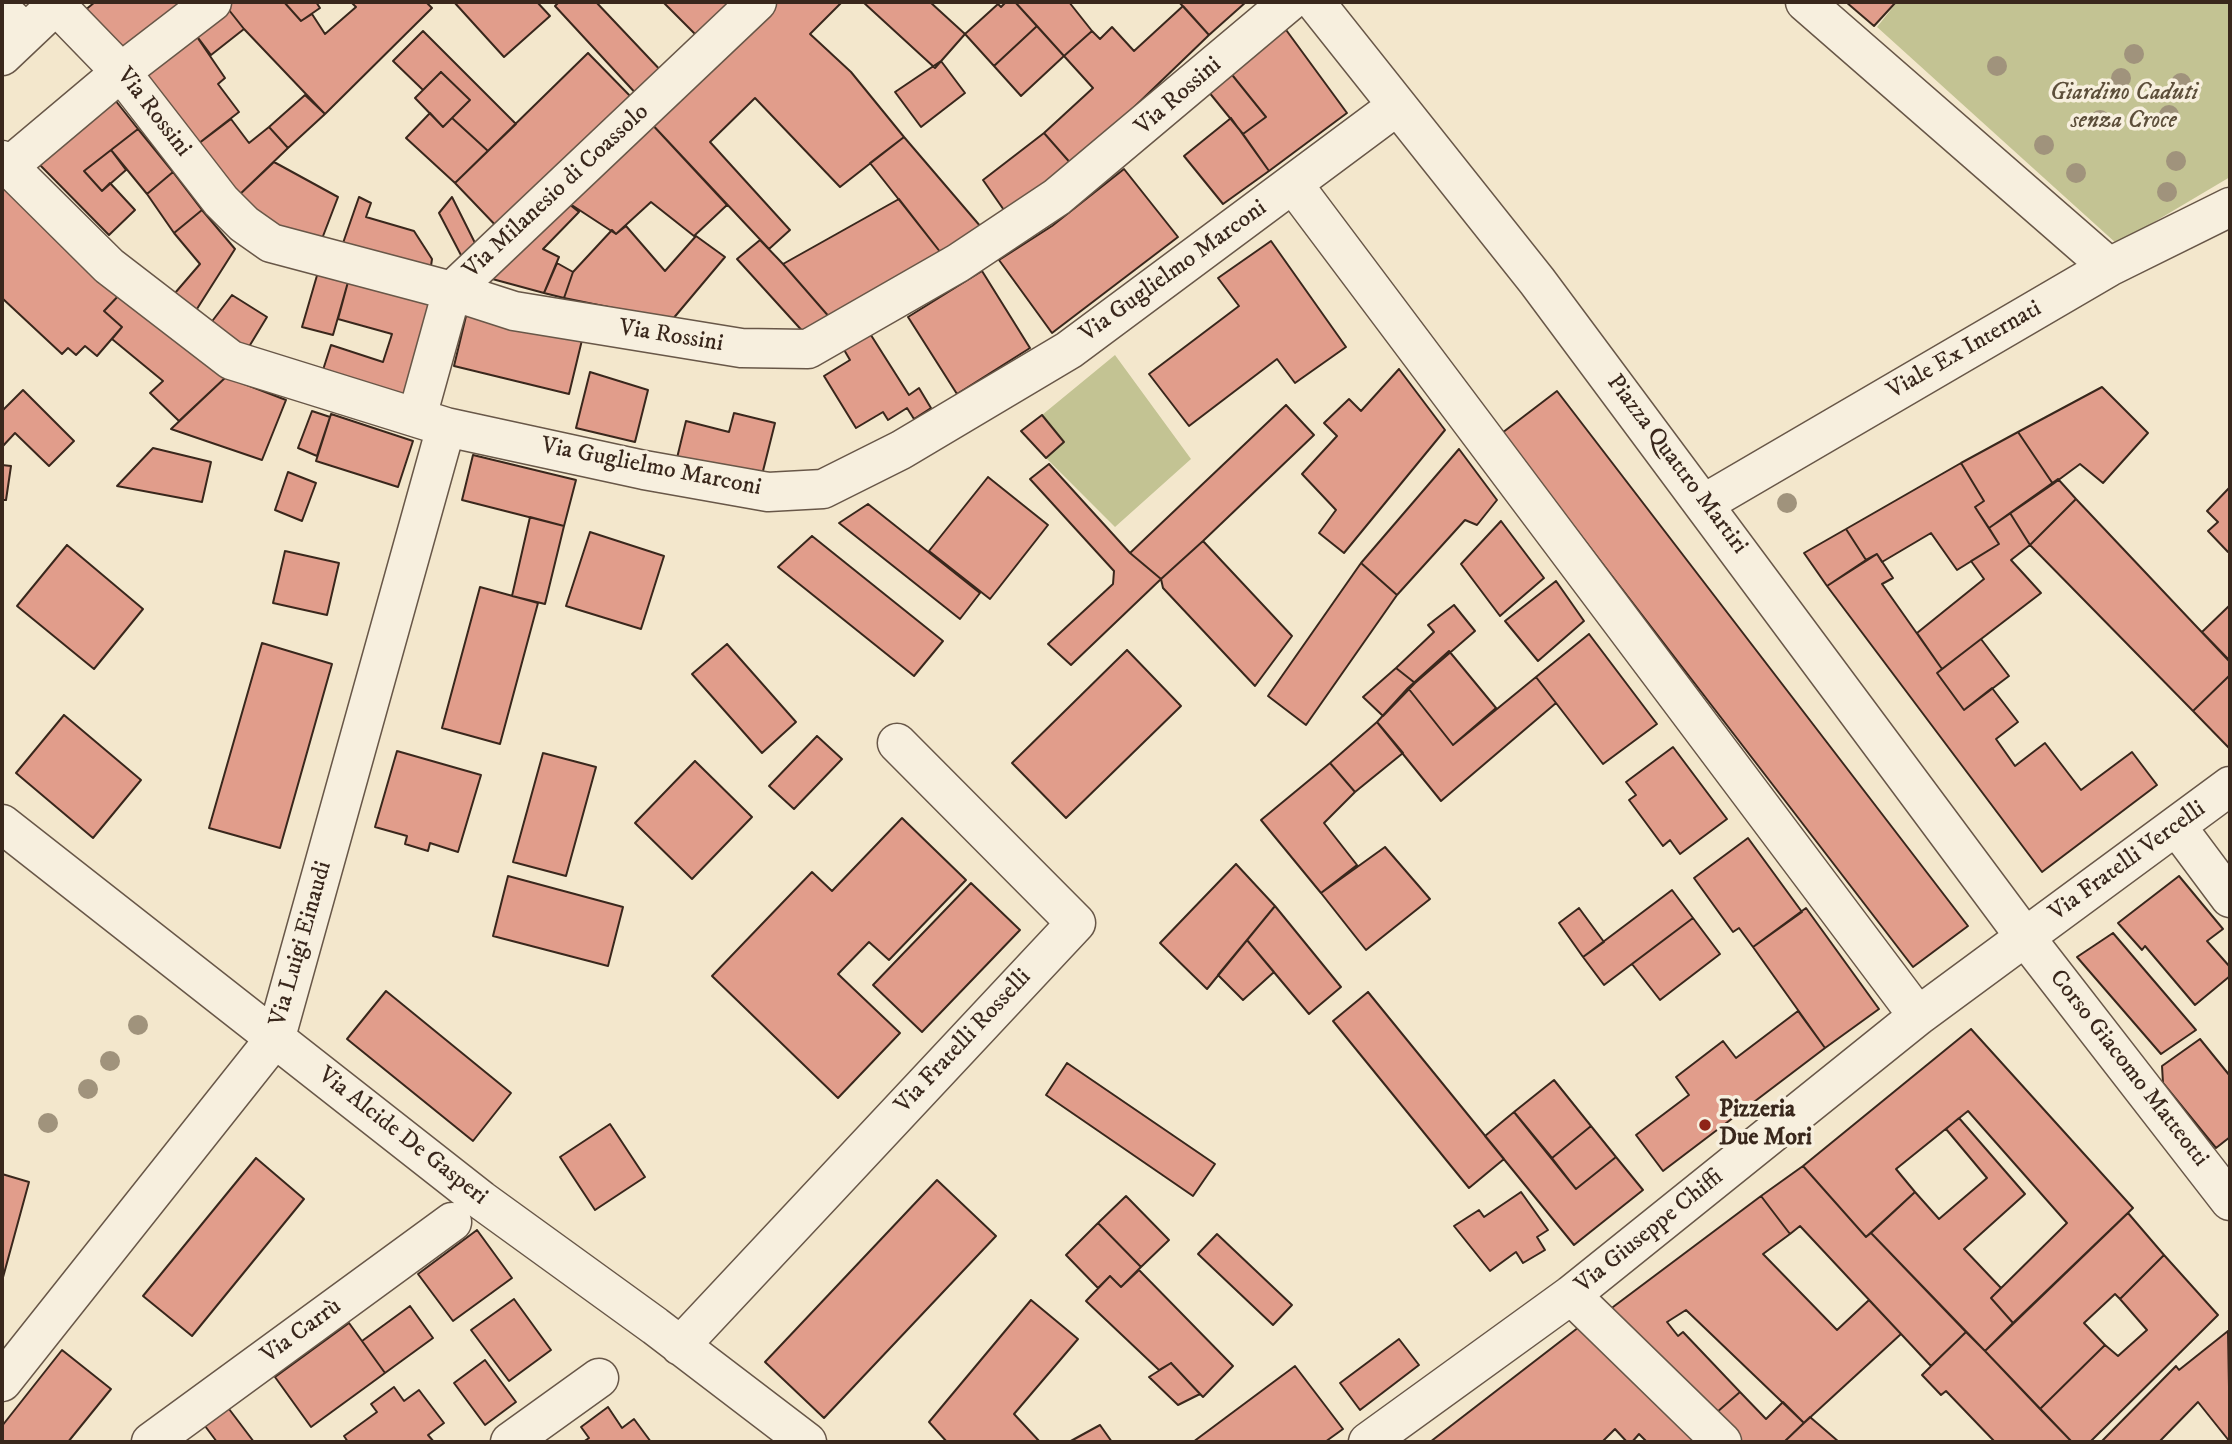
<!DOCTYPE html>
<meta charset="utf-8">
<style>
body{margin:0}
#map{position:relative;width:2232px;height:1444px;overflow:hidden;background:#f3e7cc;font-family:"IM FELL DW Pica",serif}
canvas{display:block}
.frame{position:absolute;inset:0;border:4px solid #39271c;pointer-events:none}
</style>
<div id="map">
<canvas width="2232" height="1444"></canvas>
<div class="frame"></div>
</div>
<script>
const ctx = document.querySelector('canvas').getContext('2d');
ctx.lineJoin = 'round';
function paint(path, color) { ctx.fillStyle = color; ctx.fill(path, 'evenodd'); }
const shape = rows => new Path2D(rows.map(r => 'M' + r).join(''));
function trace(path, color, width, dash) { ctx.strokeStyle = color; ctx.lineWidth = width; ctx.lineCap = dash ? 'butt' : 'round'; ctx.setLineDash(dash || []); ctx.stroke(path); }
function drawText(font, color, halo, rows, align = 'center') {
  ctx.font = font + ' "IM FELL DW Pica",serif'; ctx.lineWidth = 7; ctx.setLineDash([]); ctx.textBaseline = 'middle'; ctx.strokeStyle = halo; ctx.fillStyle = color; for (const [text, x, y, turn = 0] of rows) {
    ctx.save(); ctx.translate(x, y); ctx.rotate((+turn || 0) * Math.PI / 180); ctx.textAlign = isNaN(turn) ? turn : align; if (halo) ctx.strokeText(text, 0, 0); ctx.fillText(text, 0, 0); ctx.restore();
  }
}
paint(shape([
 [1897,2,2230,2,2230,177,2117,244,1877,27],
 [1115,355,1191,459,1115,527,1046,458,1064,441,1042,415]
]), '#c3c393');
const building = shape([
 [95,2,195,2,119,58,84,11,95,2],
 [230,2,284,2,301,21,312,14,325,34,356,7,351,2,426,2,432,8,325,114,244,29,225,5,230,2],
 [284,2,316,2,320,8,301,21,284,2],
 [454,2,537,2,550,16,504,57,454,2],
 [559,2,596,2,665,75,640,98,555,6,559,2],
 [663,2,737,2,700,39,663,2],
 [774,2,842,2,810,34,851,72,904,137,840,187,755,98,710,142,790,230,769,249,648,120,774,2],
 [863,2,930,2,965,34,935,68,863,2],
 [1006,2,1015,2,1037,26,994,66,965,34,998,4,1001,7,1006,2],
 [1015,2,1069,2,1092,31,1064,56,1015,2],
 [1179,2,1246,2,1209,35,1179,2],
 [1846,2,1896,2,1874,26,1846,2],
 [225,5,244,29,211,55,193,31,225,5],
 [1183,6,1209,35,1073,166,1044,133,1093,88,1064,56,1092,31,1100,39,1112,27,1134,51,1183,6],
 [1281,23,1347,113,1269,171,1243,134,1266,117,1229,71,1281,23],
 [1037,26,1064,56,1021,96,994,66,1037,26],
 [193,31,225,78,218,84,239,112,194,147,136,76,193,31],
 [423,31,516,124,488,151,452,118,470,100,441,72,423,90,393,61,423,31],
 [588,53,635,101,501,231,455,183,588,53],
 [941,61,965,93,921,127,895,92,941,61],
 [1229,71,1266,117,1243,134,1208,91,1229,71],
 [441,72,470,100,443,127,415,98,441,72],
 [305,95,325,114,288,148,269,127,305,95],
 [115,100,138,129,84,171,102,191,110,183,135,210,109,235,37,162,115,100],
 [430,113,443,127,452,118,488,151,455,183,406,138,430,113],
 [1231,118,1269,171,1223,204,1184,156,1231,118],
 [231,119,249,143,269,127,288,148,237,197,198,144,231,119],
 [648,120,727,205,694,236,651,202,616,234,564,200,648,120],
 [138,129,173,172,147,194,111,150,138,129],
 [1044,133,1073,166,1006,213,983,180,1044,133],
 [904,137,981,227,941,253,870,163,904,137],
 [111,150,126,170,102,191,84,171,111,150],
 [274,162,338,197,320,244,260,222,237,197,274,162],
 [1124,169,1178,237,1052,333,999,260,1052,226,1124,169],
 [173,172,202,210,174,233,147,194,173,172],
 [2,179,121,293,104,311,122,327,97,356,85,346,76,355,68,348,62,354,2,298,2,179],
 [359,197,371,203,366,217,414,231,432,259,431,266,342,246,359,197],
 [452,197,475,243,463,259,439,213,452,197],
 [899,199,941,253,831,319,783,264,899,199],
 [564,200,579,212,543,249,559,257,544,293,485,277,564,200],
 [202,210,235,249,195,312,175,293,200,264,174,233,202,210],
 [626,226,665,271,696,236,725,257,672,320,564,298,573,272,612,230,616,234,626,226],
 [760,240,783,264,831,319,806,335,737,259,760,240],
 [1271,241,1346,347,1295,383,1277,359,1189,426,1149,374,1239,306,1218,278,1271,241],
 [557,263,573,272,564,298,544,293,557,263],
 [982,271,1030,348,957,394,908,317,982,271],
 [318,272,348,282,333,335,302,327,318,272],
 [348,282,442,307,411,402,322,373,331,345,383,362,392,334,338,319,348,282],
 [121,293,226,377,179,421,150,393,163,381,112,339,122,327,104,311,121,293],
 [232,295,267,317,247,350,210,324,232,295],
 [467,312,582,340,569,394,454,366,467,312],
 [869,332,909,395,919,388,931,408,914,419,907,408,888,420,883,412,856,428,824,376,850,360,843,348,869,332],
 [1399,369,1445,430,1344,553,1319,533,1336,510,1302,474,1337,436,1324,423,1349,399,1361,411,1399,369],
 [590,372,648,390,635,442,576,428,590,372],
 [226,377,286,400,262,460,171,429,226,377],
 [2102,387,2148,433,2103,483,2080,464,2053,484,2018,432,2102,387],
 [23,390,74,441,49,466,15,433,2,447,2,411,23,390],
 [1557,391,1968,926,1913,967,1502,433,1557,391],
 [1286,405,1314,435,1203,541,1161,579,1130,553,1286,405],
 [312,411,330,417,317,456,298,448,312,411],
 [734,413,775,423,761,479,677,458,686,421,729,432,734,413],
 [331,414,413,441,398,487,316,461,331,414],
 [1042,415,1064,442,1046,458,1021,431,1042,415],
 [2018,432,2053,484,1989,528,1975,507,1984,501,1961,463,2018,432],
 [153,448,211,462,202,502,117,486,153,448],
 [1459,449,1497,500,1477,525,1465,520,1397,595,1361,563,1459,449],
 [473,455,576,480,564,526,462,500,473,455],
 [1961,463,1984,501,1975,507,1999,544,1957,570,1931,533,1882,562,1877,554,1866,560,1846,529,1961,463],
 [1049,464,1130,553,1161,579,1071,665,1048,644,1113,584,1114,571,1030,479,1049,464],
 [2,465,11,466,6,500,2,500,2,465],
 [288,472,316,483,302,521,275,510,288,472],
 [988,477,1048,525,990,599,929,551,988,477],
 [2058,479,2076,499,2030,545,2010,513,2058,479],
 [2230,487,2230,549,2228,552,2208,531,2218,522,2207,511,2230,487],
 [2076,499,2230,662,2230,675,2193,711,2030,545,2076,499],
 [868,504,980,593,960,619,839,523,868,504],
 [2010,513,2030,545,2011,560,2041,593,1942,669,1917,633,1984,579,1971,561,1999,544,1989,528,2010,513],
 [530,517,564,526,545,604,512,596,530,517],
 [1501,521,1544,578,1500,616,1461,564,1501,521],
 [1846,529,1866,560,1827,586,1804,553,1846,529],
 [590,532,664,556,641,629,566,606,590,532],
 [812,536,943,641,914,676,778,567,812,536],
 [1203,541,1292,636,1255,686,1163,588,1161,579,1203,541],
 [67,545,143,609,94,669,17,606,67,545],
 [285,551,339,563,327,615,273,603,285,551],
 [1877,554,1893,578,1882,584,1942,669,1937,673,1964,710,1992,688,2018,722,1996,739,2015,766,2045,743,2081,790,2132,752,2157,785,2042,872,1827,586,1877,554],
 [1361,563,1397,595,1306,725,1268,696,1361,563],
 [1556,581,1584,621,1538,661,1505,621,1556,581],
 [480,587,538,603,500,744,442,728,480,587],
 [1454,605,1475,631,1415,683,1396,668,1434,632,1428,625,1454,605],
 [2230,605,2230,661,2202,632,2230,605],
 [1589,634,1657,724,1603,764,1536,677,1589,634],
 [1981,639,2009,676,1964,710,1937,673,1981,639],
 [262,643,332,664,280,848,209,828,262,643],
 [727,644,796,722,762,753,692,674,727,644],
 [1127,650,1181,706,1066,818,1012,763,1127,650],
 [1449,651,1496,708,1453,745,1408,688,1449,651],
 [1396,668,1415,683,1383,716,1363,697,1396,668],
 [2230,675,2230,747,2229,748,2193,711,2230,675],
 [1536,677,1556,703,1441,801,1377,722,1408,688,1453,745,1536,677],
 [64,715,141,780,93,838,16,773,64,715],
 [1377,722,1403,753,1355,792,1330,763,1377,722],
 [817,736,842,759,794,809,769,786,817,736],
 [1673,747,1727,819,1680,854,1670,840,1663,846,1629,800,1636,795,1626,782,1673,747],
 [397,751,481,775,458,852,430,843,428,851,405,844,407,836,375,827,397,751],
 [543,753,596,767,566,876,513,862,543,753],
 [695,761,752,817,692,879,635,823,695,761],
 [1330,763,1355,792,1324,823,1357,865,1321,893,1261,820,1330,763],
 [902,818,966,880,889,960,869,942,838,974,900,1033,838,1098,712,976,812,872,832,891,902,818],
 [1748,838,1802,912,1753,947,1739,928,1733,932,1694,878,1748,838],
 [1385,847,1430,899,1366,950,1321,893,1385,847],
 [1236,864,1275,906,1207,989,1160,943,1236,864],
 [508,876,623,907,608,966,493,936,508,876],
 [2179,876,2223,929,2207,941,2230,967,2230,976,2195,1005,2145,946,2142,950,2118,923,2179,876],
 [971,883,1020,930,922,1032,873,985,971,883],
 [1672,890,1693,918,1604,985,1583,957,1672,890],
 [1275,906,1341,987,1309,1014,1247,940,1275,906],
 [1579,908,1604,942,1583,957,1559,923,1579,908],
 [1806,908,1879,1009,1825,1048,1753,947,1806,908],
 [1693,918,1720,954,1660,1000,1632,964,1693,918],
 [2113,933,2196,1030,2161,1054,2077,957,2113,933],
 [1247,940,1274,972,1243,1000,1218,975,1247,940],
 [386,991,511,1093,473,1141,347,1039,386,991],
 [1368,992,1504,1159,1469,1188,1333,1021,1368,992],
 [1798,1011,1825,1048,1663,1171,1636,1135,1689,1095,1676,1077,1723,1041,1736,1058,1798,1011],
 [1971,1029,2133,1208,2013,1323,1991,1298,2067,1223,1968,1111,1896,1169,1915,1192,1866,1237,1803,1166,1971,1029],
 [2200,1039,2230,1076,2230,1137,2216,1148,2163,1083,2162,1066,2200,1039],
 [1067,1063,1215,1164,1193,1196,1046,1095,1067,1063],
 [1554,1080,1591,1126,1552,1158,1514,1112,1554,1080],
 [1514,1112,1576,1189,1616,1157,1643,1190,1574,1245,1485,1136,1514,1112],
 [1959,1118,2025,1194,1964,1249,2001,1288,1991,1298,2013,1323,1985,1351,1871,1233,1915,1192,1939,1219,1987,1178,1946,1129,1959,1118],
 [610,1124,645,1177,595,1210,560,1157,610,1124],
 [1591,1126,1616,1157,1576,1189,1552,1158,1591,1126],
 [256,1158,304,1199,192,1336,143,1296,256,1158],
 [1803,1166,1866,1237,1871,1233,1966,1332,1931,1366,1800,1226,1790,1234,1761,1196,1803,1166],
 [2,1174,29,1182,2,1281,2,1174],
 [937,1180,996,1236,824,1418,765,1362,937,1180],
 [1521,1192,1548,1230,1537,1237,1545,1250,1523,1263,1516,1252,1490,1271,1454,1226,1479,1210,1484,1217,1521,1192],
 [1126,1196,1169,1240,1141,1267,1098,1223,1126,1196],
 [1761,1196,1790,1234,1763,1254,1837,1330,1869,1300,1901,1334,1804,1423,1686,1310,1667,1322,1678,1336,1683,1332,1740,1392,1708,1420,1601,1316,1761,1196],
 [2128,1213,2164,1255,2120,1299,2115,1294,2084,1323,2105,1345,2040,1409,1985,1351,2128,1213],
 [1098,1223,1141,1267,1121,1287,1110,1276,1098,1288,1066,1255,1098,1223],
 [477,1230,512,1278,453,1321,418,1274,477,1230],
 [1217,1234,1292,1305,1273,1325,1198,1254,1217,1234],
 [2164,1255,2218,1315,2090,1442,2072,1442,2040,1409,2105,1345,2118,1356,2147,1330,2120,1299,2164,1255],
 [1139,1270,1233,1366,1203,1397,1171,1363,1159,1370,1086,1301,1110,1276,1121,1287,1139,1270],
 [514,1299,551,1350,509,1381,471,1330,514,1299],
 [1031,1300,1078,1339,1014,1414,1040,1442,947,1442,929,1422,1031,1300],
 [410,1306,433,1338,385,1373,362,1341,410,1306],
 [349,1323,385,1373,311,1427,275,1377,349,1323],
 [1579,1327,1707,1442,1647,1442,1639,1434,1632,1442,1627,1442,1615,1429,1602,1442,1430,1442,1579,1327],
 [2228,1331,2230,1442,2198,1402,2159,1442,2101,1442,2176,1366,2179,1370,2228,1331],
 [1966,1332,1985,1351,2072,1442,1995,1442,1946,1391,1941,1395,1922,1375,1966,1332],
 [1399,1339,1419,1365,1360,1410,1340,1383,1399,1339],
 [62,1350,111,1389,68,1442,2,1442,2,1426,62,1350],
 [485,1360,516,1402,485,1425,454,1383,485,1360],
 [1171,1363,1200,1394,1178,1405,1149,1377,1171,1363],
 [1295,1366,1343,1429,1325,1442,1193,1442,1295,1366],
 [394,1387,404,1401,419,1390,444,1423,428,1435,434,1442,348,1442,344,1436,377,1412,371,1404,394,1387],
 [1740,1392,1766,1419,1783,1402,1804,1423,1784,1442,1733,1442,1708,1420,1740,1392],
 [226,1405,254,1442,217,1442,202,1422,226,1405],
 [608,1407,622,1428,634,1419,651,1442,583,1442,589,1438,581,1427,608,1407],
 [1810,1417,1839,1442,1784,1442,1810,1417],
 [1100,1425,1112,1442,1069,1442,1100,1425]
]);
paint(building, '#e19d8b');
trace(building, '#39271c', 2);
const minor = shape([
 [1315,2,1537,281,2025,937,2230,1201],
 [1805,2,2109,267],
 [56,5,121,72,221,201,244,224,271,243,452,291,514,311,741,348,808,349,958,263,1057,197,1289,2],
 [2,11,25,32],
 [2,56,59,2],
 [2,160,109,266,231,360,446,427,644,470,768,492,823,489,901,450,1069,350,1397,106],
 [8,167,121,72,212,2],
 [1293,184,1918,1016],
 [417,417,452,291,757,2],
 [1705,503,2109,267,2230,207],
 [2,824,481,1200,655,1326,807,1442],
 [2177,827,2230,898],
 [1571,1295,1722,1442],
 [680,1346,1076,923,897,743],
 [2,1382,276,1037,446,427],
 [151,1442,452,1222],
 [510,1442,599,1378],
 [1368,1442,1571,1295,1918,1016,2230,786]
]);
trace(minor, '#685748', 41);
trace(minor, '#f7efde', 38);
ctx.fillStyle = '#a0937c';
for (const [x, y] of [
 [2134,54],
 [1997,66],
 [2121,78],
 [2181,83],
 [2169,115],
 [2100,120],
 [2044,145],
 [2176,161],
 [2076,173],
 [2167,192],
 [1787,503],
 [138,1025],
 [110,1061],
 [88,1089],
 [48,1123]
]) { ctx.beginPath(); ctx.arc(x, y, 10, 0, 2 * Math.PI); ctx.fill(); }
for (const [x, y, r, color] of [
 [1705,1125,7,"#8f2418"]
]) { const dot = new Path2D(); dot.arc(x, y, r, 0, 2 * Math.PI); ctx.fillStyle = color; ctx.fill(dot); trace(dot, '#f7efde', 2.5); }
drawText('italic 24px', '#5c4e3a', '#f7efde', [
 ["Giardino Caduti",2124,94],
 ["senza Croce",2124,122]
]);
drawText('24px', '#39271c', '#f7efde', [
 ["Via Rossini",1179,97,-41],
 ["Via Rossini",153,113,52],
 ["Via Milanesio di Coassolo",557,192,-43],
 ["Via Guglielmo Marconi",1174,272,-36],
 ["Via Rossini",671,337,9],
 ["Viale Ex Internati",1965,351,-30],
 ["Piazza Quattro Martiri",1676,465,53],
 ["Via Guglielmo Marconi",651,468,11],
 ["Via Fratelli Vercelli",2128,862,-36],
 ["Via Luigi Einaudi",302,944,-74],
 ["Via Fratelli Rosselli",964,1042,-47],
 ["Corso Giacomo Matteotti",2128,1069,52],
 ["Via Alcide De Gasperi",402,1137,38],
 ["Via Giuseppe Chiffi",1650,1232,-39],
 ["Via Carrù",302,1332,-36]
]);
drawText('bold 24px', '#39271c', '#f7efde', [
 ["Pizzeria",1719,1111],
 ["Due Mori",1719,1139]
], 'left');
</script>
